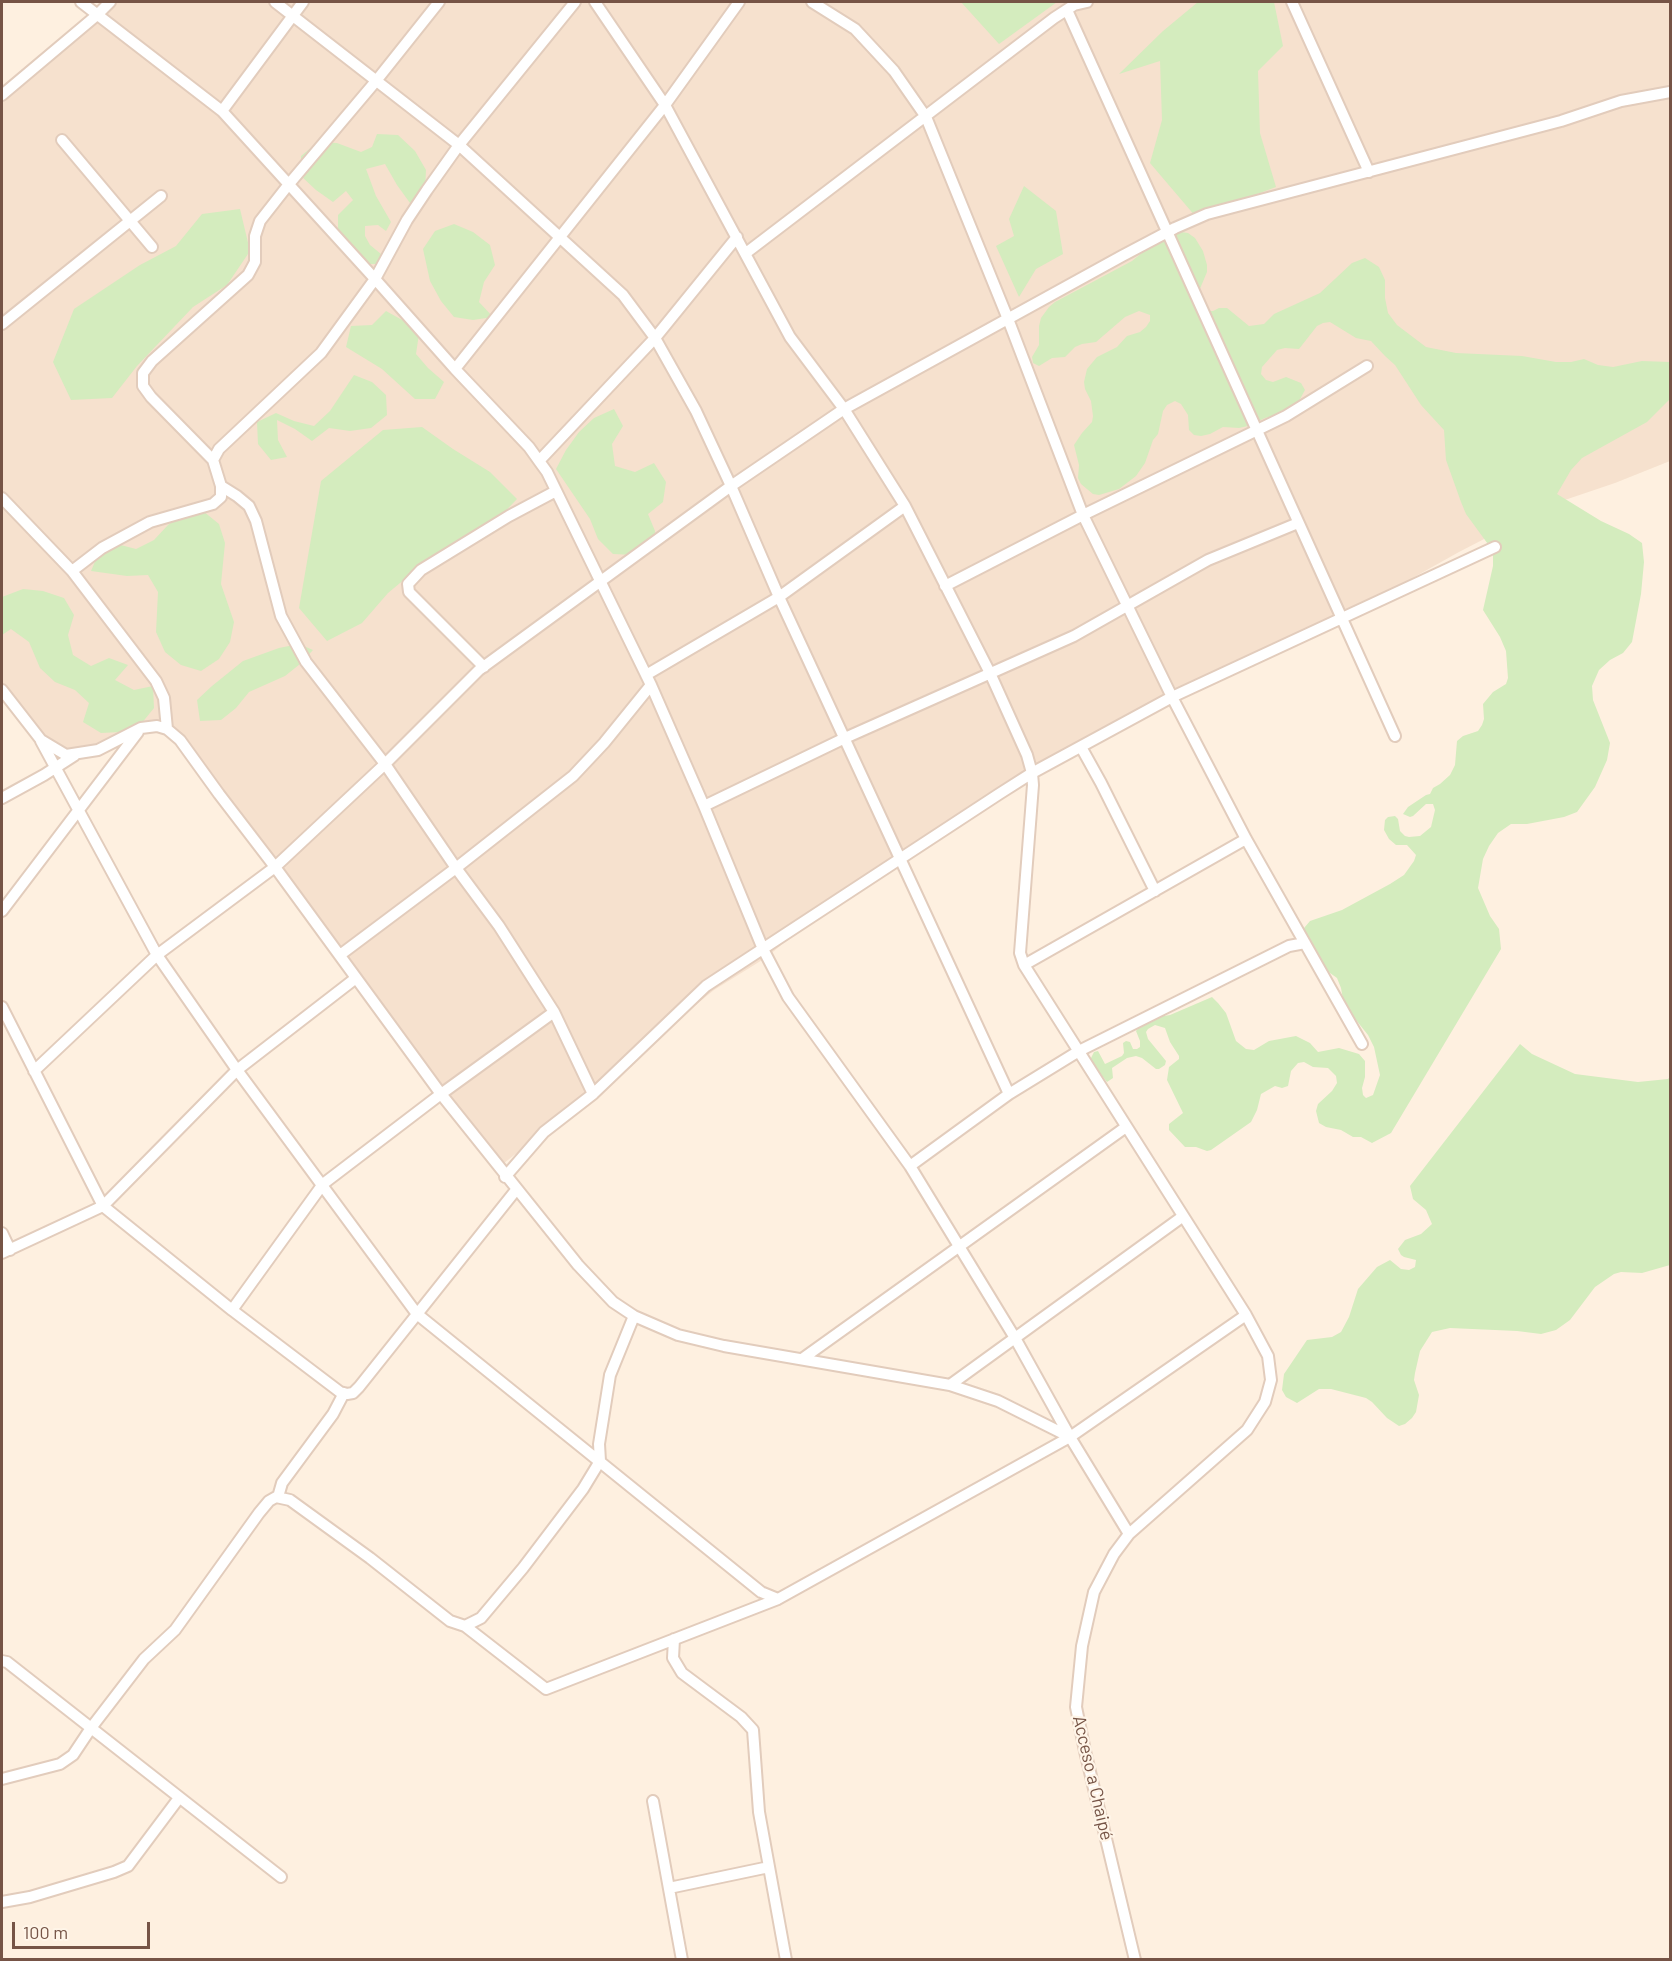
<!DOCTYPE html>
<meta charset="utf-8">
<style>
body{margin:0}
#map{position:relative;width:1672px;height:1961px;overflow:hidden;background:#fef0e0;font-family:Barlow,sans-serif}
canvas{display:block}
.frame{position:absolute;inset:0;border:3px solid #765446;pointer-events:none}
.scale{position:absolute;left:12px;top:1922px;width:138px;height:27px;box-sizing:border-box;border:3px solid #765446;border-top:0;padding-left:8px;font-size:18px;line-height:21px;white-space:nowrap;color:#765446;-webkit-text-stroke:4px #fff5e8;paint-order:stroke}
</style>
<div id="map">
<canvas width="1672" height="1961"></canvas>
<div class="frame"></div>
<div class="scale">100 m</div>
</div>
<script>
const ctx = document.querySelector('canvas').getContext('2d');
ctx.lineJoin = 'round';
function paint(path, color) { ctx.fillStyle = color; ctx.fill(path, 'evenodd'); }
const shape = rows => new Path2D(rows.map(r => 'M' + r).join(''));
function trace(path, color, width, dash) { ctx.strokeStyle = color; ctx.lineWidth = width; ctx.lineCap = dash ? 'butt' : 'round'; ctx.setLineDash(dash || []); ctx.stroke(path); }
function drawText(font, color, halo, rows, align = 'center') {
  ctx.font = font + ' Barlow,sans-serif'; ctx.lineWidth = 4.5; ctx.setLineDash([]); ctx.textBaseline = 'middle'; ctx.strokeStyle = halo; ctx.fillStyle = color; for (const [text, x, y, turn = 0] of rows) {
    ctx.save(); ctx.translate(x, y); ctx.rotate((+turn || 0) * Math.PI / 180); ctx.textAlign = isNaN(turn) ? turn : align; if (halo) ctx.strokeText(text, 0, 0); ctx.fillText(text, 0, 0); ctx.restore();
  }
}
paint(shape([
 [114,2,1670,2,1670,461,1615,483,1550,505,1459,552,1366,604,1034,773,819,913,767,957,714,990,666,1029,587,1098,499,1167,171,733,151,726,95,747,54,752,2,691,2,96]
]), '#f6e1ce');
paint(shape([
 [961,2,1057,2,999,44],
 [1198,2,1274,2,1283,46,1258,71,1260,133,1276,187,1196,217,1150,163,1162,120,1160,61,1119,74,1163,31],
 [377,134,398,135,415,151,426,170,425,191,410,203,397,185,385,164,366,169,376,196,391,222,386,231,378,225,365,226,365,236,370,245,381,254,377,264,366,264,338,235,338,215,353,200,346,191,333,202,316,190,301,176,301,156,318,142,337,143,361,152,372,147],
 [1024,186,1056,211,1063,254,1036,269,1019,297,996,246,1014,236,1009,219],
 [240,209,250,251,227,285,193,307,137,366,112,398,71,400,53,362,74,309,140,265,176,246,202,214],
 [454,224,473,232,490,245,495,265,484,282,479,302,493,317,473,320,454,317,441,301,430,281,423,249,435,231],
 [1181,232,1188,233,1195,238,1203,251,1207,265,1207,272,1199,291,1206,311,1213,311,1219,308,1227,308,1249,326,1264,324,1274,314,1320,293,1352,263,1365,258,1379,267,1385,280,1385,298,1388,313,1397,325,1426,347,1456,353,1522,356,1556,362,1571,362,1584,359,1598,365,1613,367,1642,361,1670,362,1670,399,1647,422,1582,458,1571,470,1557,494,1601,521,1629,534,1642,543,1644,562,1641,594,1632,642,1623,653,1610,660,1599,670,1592,686,1593,700,1610,743,1607,760,1595,787,1577,812,1564,817,1527,824,1511,824,1498,833,1489,846,1483,859,1478,888,1490,916,1499,929,1501,949,1391,1133,1372,1143,1361,1137,1353,1137,1341,1130,1326,1127,1319,1123,1316,1111,1318,1104,1332,1091,1337,1083,1336,1076,1328,1068,1313,1067,1304,1062,1298,1063,1291,1071,1288,1086,1282,1088,1275,1086,1261,1094,1257,1110,1251,1122,1211,1150,1207,1151,1196,1147,1185,1147,1169,1130,1169,1124,1183,1113,1167,1080,1169,1067,1179,1059,1179,1056,1170,1042,1165,1028,1155,1025,1148,1029,1146,1032,1148,1039,1166,1061,1165,1065,1159,1069,1156,1069,1142,1058,1136,1056,1127,1058,1112,1068,1113,1078,1107,1082,1091,1062,1091,1058,1094,1052,1098,1051,1105,1064,1122,1056,1124,1053,1123,1043,1126,1041,1130,1042,1133,1049,1137,1049,1140,1047,1140,1041,1136,1031,1142,1023,1151,1018,1170,1015,1212,997,1218,1003,1226,1013,1236,1041,1246,1049,1254,1050,1269,1041,1296,1036,1310,1043,1318,1052,1339,1048,1359,1054,1365,1061,1365,1077,1362,1088,1363,1095,1366,1098,1373,1095,1380,1075,1374,1047,1368,1035,1344,1005,1341,988,1337,978,1309,958,1299,934,1310,921,1342,910,1390,884,1404,875,1414,861,1416,855,1407,845,1396,845,1389,839,1384,830,1385,820,1388,817,1395,816,1398,819,1400,831,1405,836,1409,837,1420,836,1431,827,1435,810,1433,804,1426,804,1413,816,1410,817,1403,814,1408,807,1426,795,1430,794,1433,788,1440,784,1450,775,1455,765,1457,741,1463,736,1478,731,1482,725,1484,719,1483,704,1493,692,1506,684,1508,678,1506,651,1500,637,1483,610,1493,566,1493,551,1466,514,1461,502,1446,460,1444,430,1421,405,1395,365,1385,356,1371,341,1356,338,1330,322,1323,323,1317,326,1299,349,1285,348,1277,350,1262,367,1261,374,1266,380,1273,382,1286,377,1301,383,1305,390,1294,410,1265,418,1248,426,1239,428,1223,427,1210,434,1201,436,1194,435,1189,430,1188,415,1181,404,1175,401,1167,405,1163,411,1158,434,1153,440,1145,463,1136,476,1119,489,1099,495,1093,494,1081,484,1078,478,1079,465,1074,445,1082,433,1092,422,1093,416,1091,401,1085,389,1084,382,1087,369,1097,357,1117,347,1127,336,1140,332,1146,327,1150,321,1150,315,1139,311,1125,317,1096,342,1082,344,1075,347,1065,357,1052,358,1039,366,1033,363,1032,357,1039,345,1039,326,1041,318,1049,307,1055,302,1132,261,1154,243],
 [386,311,404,321,419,334,416,354,428,368,444,382,435,399,415,399,382,369,346,347,351,326,372,325],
 [354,375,372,382,386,395,387,415,371,428,350,431,329,428,312,441,295,429,277,420,278,440,287,457,271,460,258,444,257,422,276,413,294,421,314,426,330,411],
 [614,409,623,426,612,444,615,466,635,472,654,463,666,482,663,502,648,514,655,531,654,551,633,555,613,554,598,539,590,519,556,469,566,450,579,432,594,418],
 [422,427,453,449,490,472,517,499,488,529,418,568,388,593,362,623,327,641,299,608,321,481,383,430],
 [203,511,219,524,225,543,221,584,234,622,230,642,219,659,201,671,181,665,165,652,156,632,158,592,148,575,127,576,91,571,99,552,117,544,136,549,154,540,168,525,184,513],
 [23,589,43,591,64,598,74,615,68,635,73,655,91,666,109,658,128,665,115,680,134,690,153,686,154,708,141,724,121,732,101,733,83,722,89,703,75,690,55,682,40,668,29,642,11,629,2,635,2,597],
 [299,644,313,650,300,664,285,676,249,692,236,708,221,720,200,721,197,700,212,686,243,661,279,648],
 [1520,1044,1532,1054,1575,1074,1638,1082,1668,1079,1670,1077,1670,1265,1642,1273,1621,1272,1614,1274,1595,1287,1570,1320,1556,1330,1541,1334,1517,1331,1450,1328,1432,1332,1420,1351,1415,1373,1414,1380,1419,1395,1416,1412,1412,1418,1405,1424,1399,1426,1387,1418,1372,1402,1366,1398,1331,1389,1319,1389,1297,1403,1286,1397,1282,1390,1284,1374,1307,1340,1332,1337,1341,1332,1349,1317,1358,1289,1377,1267,1390,1260,1401,1269,1409,1270,1415,1267,1416,1260,1404,1257,1401,1255,1398,1249,1405,1240,1421,1234,1432,1224,1426,1210,1413,1199,1410,1186]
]), '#d4ecbe');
const minor = shape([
 [81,2,222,111,375,279,455,369,529,447,539,461,547,472,651,685,704,806,763,949,788,997,910,1166,1015,1338,1070,1437],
 [275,2,459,145,623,295,655,338,696,411,731,486,779,597,1009,1094],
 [595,2,665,105,790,337,844,409,905,506,990,673,1027,755,1032,773,1033,785,1020,953,1024,965,1246,1315,1268,1356,1271,1380,1265,1402,1247,1430,1129,1534,1114,1554,1094,1592,1082,1646,1076,1707,1085,1751,1135,1960],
 [812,2,855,29,894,71,926,117,1008,319,1083,515,1172,697,1246,839,1362,1044],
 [1292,2,1369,172],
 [1067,10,1395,736],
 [2,95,97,15,110,2],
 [222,111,303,2],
 [62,140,152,247],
 [746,253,1054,18,1074,5,1087,2],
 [2,324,161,196],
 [455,369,665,105,739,2],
 [213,460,151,397,143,386,143,373,152,361,248,275,255,262,255,236,260,221,289,184,376,81,439,2],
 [539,461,655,338,737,237],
 [221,486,237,496,249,506,256,521,281,616,306,662,385,764,456,868,499,926,554,1012,593,1094],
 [2,498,72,571,156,681,164,698,167,729],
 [72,571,102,548,150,522,213,504,221,497,221,486,213,460,219,449,321,353,375,279,407,220,427,190,459,145,575,2],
 [945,586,1083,515,1286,416,1367,366],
 [484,667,409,592,408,584,421,570,509,516,556,491],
 [646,675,779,597,905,506],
 [2,690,41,740,66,755,98,750,141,728,157,726,167,729,180,740,219,794,275,867,441,1094,578,1265,613,1302,634,1316,678,1335,724,1346,950,1385,998,1401,1070,1437,1129,1534],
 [41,741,157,955,237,1070,417,1314,761,1592,778,1599],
 [1081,747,1101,783,1155,891],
 [2,798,44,775,75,755],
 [704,806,845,738,1074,636,1208,560,1298,523],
 [2,911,138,732],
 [340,955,456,868,573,776,604,743,651,685],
 [1024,965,1246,839],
 [2,1007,103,1206,232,1310,340,1392,347,1394,353,1393,359,1387,516,1190],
 [34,1071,157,955,275,867,385,764,479,670,731,486,844,409,1122,256,1175,228,1207,214,1561,121,1621,101,1670,92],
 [910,1166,1009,1094,1079,1051,1289,946,1305,943],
 [505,1177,544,1132,593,1094,706,986,999,794,1032,773,1172,697,1495,547],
 [2,1233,10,1250],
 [2,1253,103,1206,237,1070,356,978],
 [232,1310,323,1184,441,1094,554,1012],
 [802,1359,1126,1127],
 [950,1385,1182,1217],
 [278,1497,282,1483,333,1414,344,1393],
 [465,1626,481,1618,523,1568,583,1489,600,1461,599,1444,610,1375,634,1316],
 [674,1639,673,1658,682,1673,741,1717,753,1730,759,1812,786,1960],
 [2,1661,7,1662,281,1877],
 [2,1779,60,1764,73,1755,91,1728,144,1659,175,1630,259,1513,269,1501,276,1497,290,1500,370,1558,450,1621,465,1626,546,1689,778,1599,1070,1437,1246,1315],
 [653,1801,682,1960],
 [669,1888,769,1867],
 [2,1902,30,1897,114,1872,128,1866,179,1798]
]);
trace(minor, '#e2ccbc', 14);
trace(minor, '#fff', 10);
drawText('18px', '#765446', '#fff5e8', [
 ["Acceso a Chaipé",1093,1778,77]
]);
</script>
